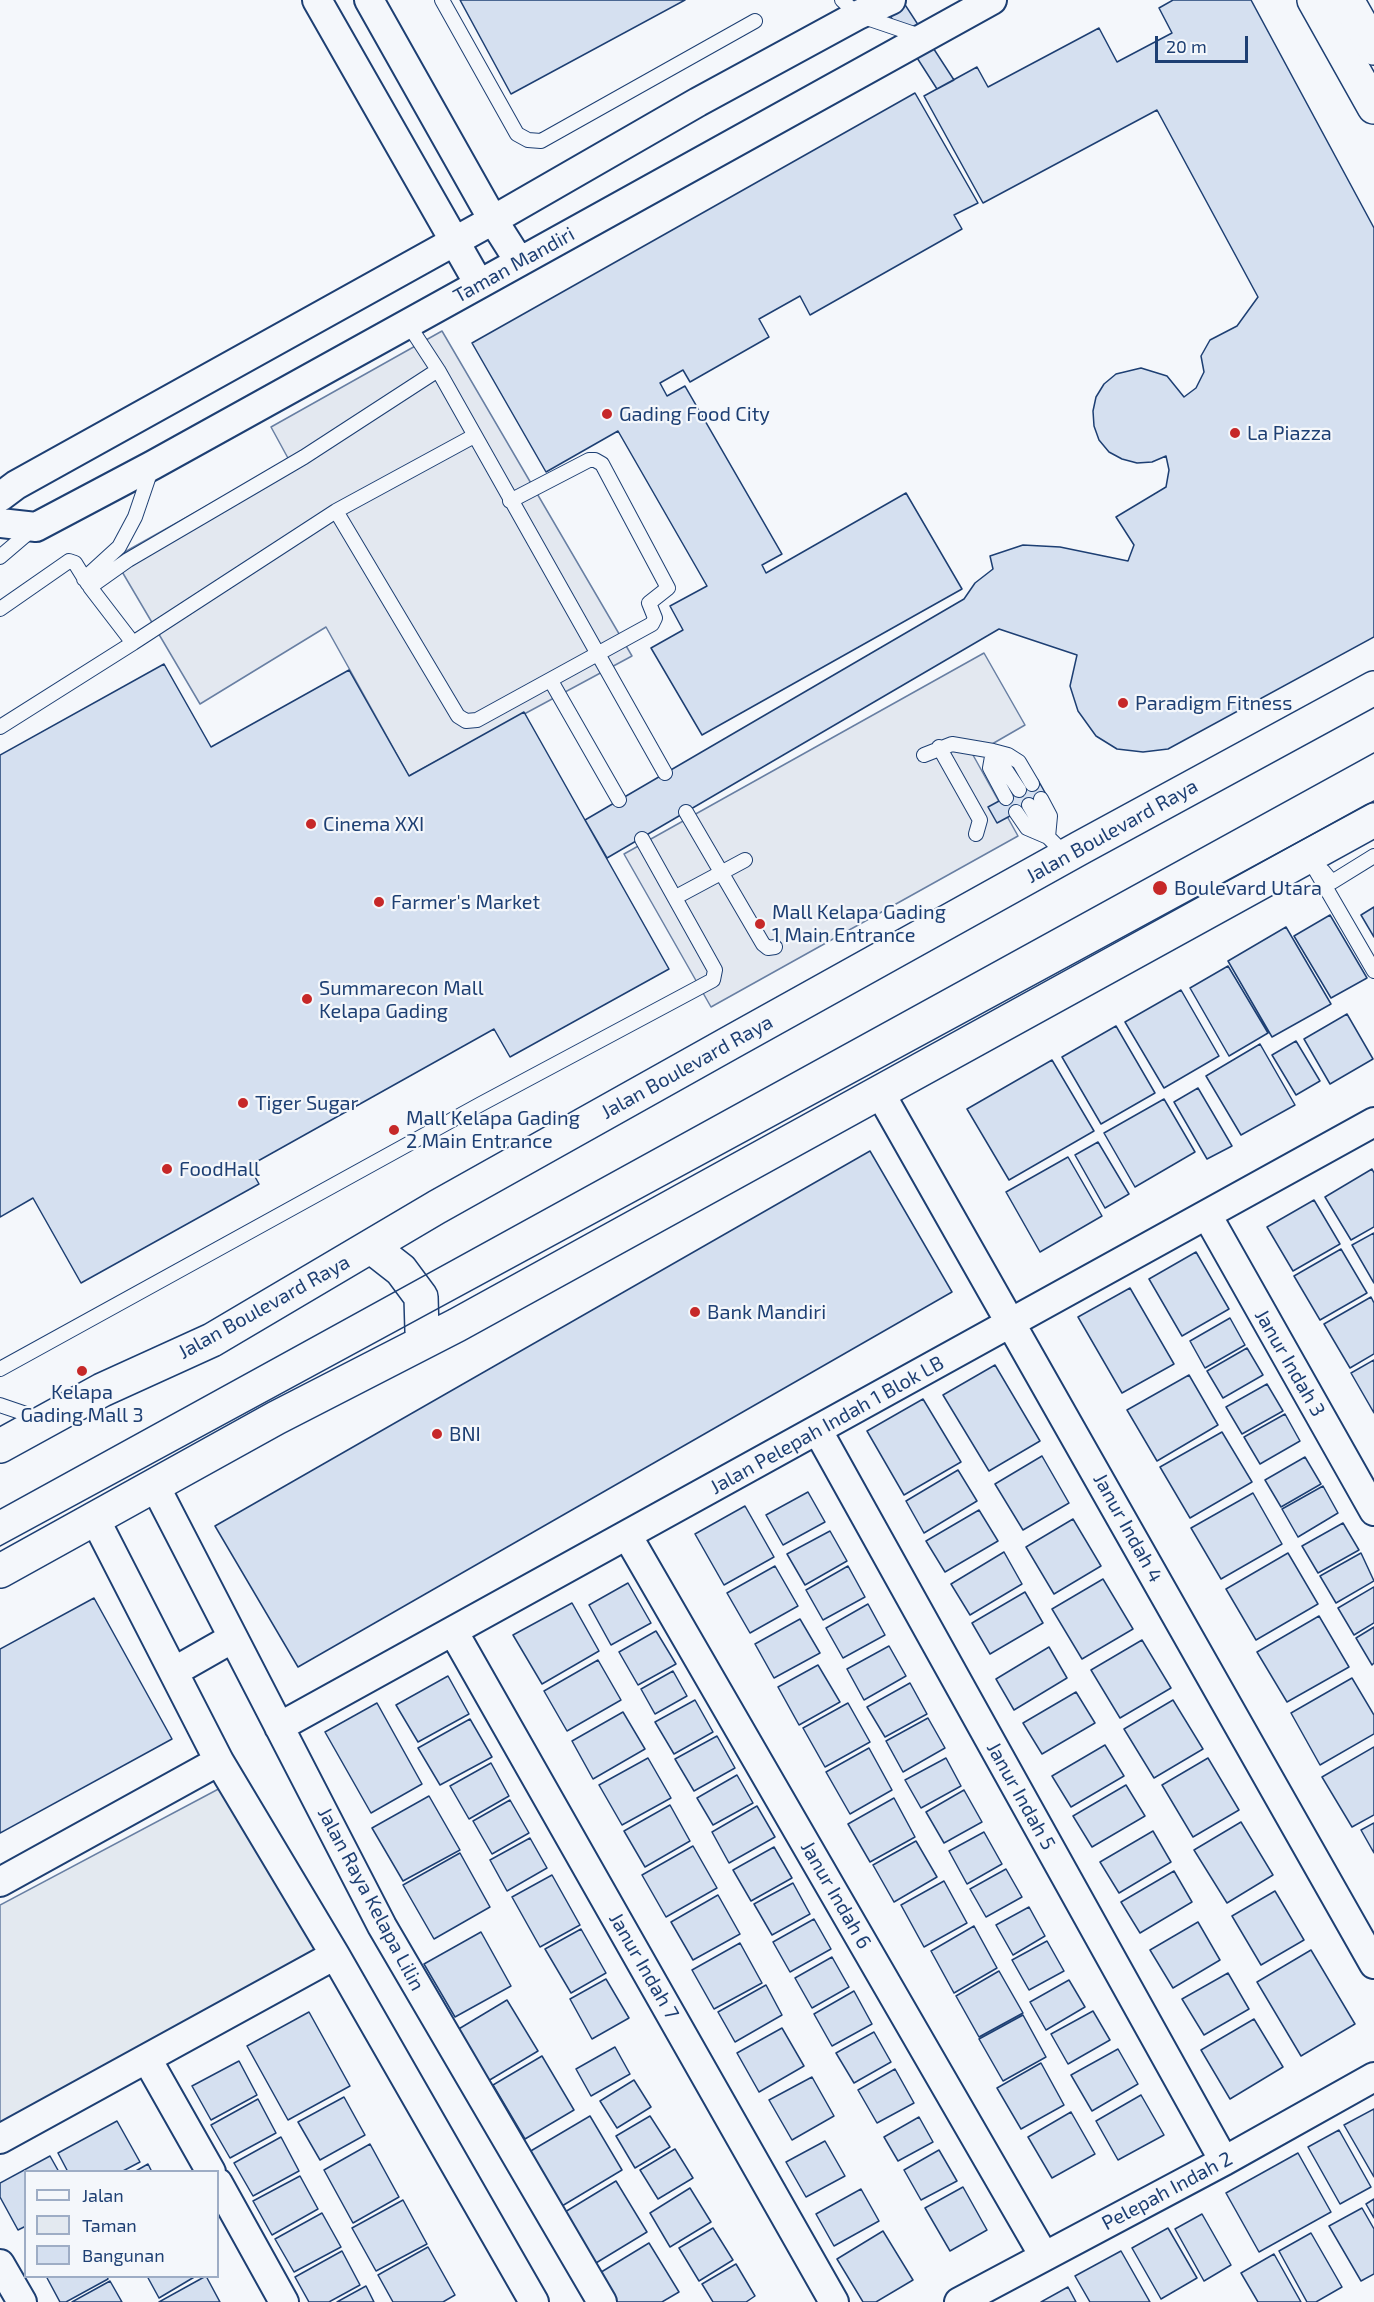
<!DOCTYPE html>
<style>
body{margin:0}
#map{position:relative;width:1374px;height:2302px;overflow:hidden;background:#f4f7fb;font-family:"Exo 2",sans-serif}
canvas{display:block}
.legend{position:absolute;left:24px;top:2170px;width:195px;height:108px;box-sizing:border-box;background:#f4f7fb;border:2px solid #9eadc5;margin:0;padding:8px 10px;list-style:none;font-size:18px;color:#1d3f73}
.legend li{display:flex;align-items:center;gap:12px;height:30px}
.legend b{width:30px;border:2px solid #9eadc5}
.scale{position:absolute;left:1155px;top:36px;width:93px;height:27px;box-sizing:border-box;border:3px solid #1d3f73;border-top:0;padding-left:8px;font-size:18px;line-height:21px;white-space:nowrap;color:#1d3f73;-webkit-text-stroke:4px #f4f7fb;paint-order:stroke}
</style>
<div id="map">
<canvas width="1374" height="2302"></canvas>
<ul class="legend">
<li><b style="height:8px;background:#f4f7fb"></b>Jalan</li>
<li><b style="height:16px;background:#e3e9f0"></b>Taman</li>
<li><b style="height:16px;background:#d5e0f0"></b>Bangunan</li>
</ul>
<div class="scale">20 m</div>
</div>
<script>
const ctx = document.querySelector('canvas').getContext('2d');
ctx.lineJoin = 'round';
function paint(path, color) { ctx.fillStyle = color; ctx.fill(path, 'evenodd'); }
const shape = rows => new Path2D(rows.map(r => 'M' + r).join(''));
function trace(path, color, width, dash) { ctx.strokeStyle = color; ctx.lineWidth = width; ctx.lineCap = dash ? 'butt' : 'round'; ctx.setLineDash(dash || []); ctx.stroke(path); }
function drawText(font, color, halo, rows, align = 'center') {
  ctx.font = font + ' "Exo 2",sans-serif'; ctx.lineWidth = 4.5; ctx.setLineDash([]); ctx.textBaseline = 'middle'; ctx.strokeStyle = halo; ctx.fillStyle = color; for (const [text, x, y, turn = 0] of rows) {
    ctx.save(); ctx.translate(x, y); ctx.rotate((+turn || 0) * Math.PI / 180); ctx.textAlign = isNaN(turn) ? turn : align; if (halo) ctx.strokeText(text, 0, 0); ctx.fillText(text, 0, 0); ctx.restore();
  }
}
const green = shape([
 [226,1785,328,1957,0,2132,0,1905,226,1785]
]);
paint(green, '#e3e9f0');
trace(green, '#687fa3', 1.5);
const parking = shape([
 [442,331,632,656,409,776,326,627,200,704,114,558,289,460,271,427,442,331],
 [984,653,1025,725,973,755,1018,836,711,1007,624,854,984,653]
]);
paint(parking, '#e3e8f0');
trace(parking, '#687fa3', 1.5);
const building = shape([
 [460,0,685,0,511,94,460,0],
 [880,0,902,0,954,80,937,89,880,0],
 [1173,0,1251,0,1374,228,1374,637,1168,749,1143,752,1117,749,1096,736,1078,711,1070,686,1077,655,999,629,607,858,585,820,964,599,975,583,993,569,990,556,1023,545,1060,547,1128,561,1134,545,1116,517,1166,487,1169,470,1166,456,1152,462,1137,463,1122,459,1109,452,1099,440,1094,426,1093,411,1096,397,1104,384,1116,374,1141,368,1167,376,1184,397,1196,388,1204,372,1201,356,1210,340,1237,326,1258,297,1157,110,983,203,924,96,977,67,988,87,1099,28,1117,62,1172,33,1159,8,1173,0],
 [915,93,978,203,954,215,962,229,810,315,800,296,759,319,769,337,690,382,683,370,660,383,667,396,685,386,782,554,762,565,766,573,906,493,962,589,702,735,651,648,683,630,670,606,707,586,618,431,546,472,472,343,915,93],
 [164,664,211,747,349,670,409,776,524,712,669,969,510,1057,494,1029,249,1166,259,1184,81,1283,33,1198,0,1217,0,755,164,664],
 [1038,780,1047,796,997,823,988,807,1038,780],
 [1374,907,1374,937,1361,915,1374,907],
 [1330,915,1367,978,1331,998,1294,936,1330,915],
 [1286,927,1331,1004,1272,1037,1228,961,1286,927],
 [1228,966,1268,1033,1229,1056,1190,988,1228,966],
 [1181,990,1219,1056,1164,1088,1125,1022,1181,990],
 [1347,1014,1373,1059,1330,1084,1304,1039,1347,1014],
 [1116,1026,1155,1093,1101,1124,1062,1057,1116,1026],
 [1296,1041,1320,1081,1296,1095,1272,1055,1296,1041],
 [1260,1044,1295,1105,1241,1135,1206,1076,1260,1044],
 [1052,1060,1094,1131,1009,1180,967,1109,1052,1060],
 [1198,1088,1232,1146,1207,1159,1174,1102,1198,1088],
 [1164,1099,1195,1152,1135,1187,1104,1133,1164,1099],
 [1098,1142,1129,1194,1105,1208,1075,1155,1098,1142],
 [870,1151,952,1292,298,1667,215,1526,870,1151],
 [1068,1157,1102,1216,1040,1252,1006,1192,1068,1157],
 [1372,1169,1374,1173,1374,1227,1351,1240,1325,1197,1372,1169],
 [1314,1200,1340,1244,1293,1271,1267,1227,1314,1200],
 [1374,1233,1374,1283,1352,1245,1374,1233],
 [1341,1249,1367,1293,1320,1320,1294,1276,1341,1249],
 [1196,1252,1229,1309,1182,1336,1149,1279,1196,1252],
 [1130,1288,1174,1364,1122,1393,1078,1317,1130,1288],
 [1371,1297,1374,1303,1374,1354,1350,1368,1324,1324,1371,1297],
 [1230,1318,1245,1345,1205,1368,1190,1341,1230,1318],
 [1247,1348,1263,1375,1223,1398,1207,1371,1247,1348],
 [1374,1360,1374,1413,1351,1373,1374,1360],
 [995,1365,1040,1441,989,1471,943,1395,995,1365],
 [1189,1375,1218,1425,1157,1461,1127,1410,1189,1375],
 [1267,1384,1283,1411,1242,1434,1226,1407,1267,1384],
 [923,1399,961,1462,904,1495,867,1431,923,1399],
 [1285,1414,1300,1441,1260,1464,1244,1437,1285,1414],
 [1222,1432,1252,1482,1190,1518,1160,1467,1222,1432],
 [1042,1456,1069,1503,1023,1530,995,1484,1042,1456],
 [1305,1457,1321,1484,1281,1507,1265,1480,1305,1457],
 [958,1470,977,1501,924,1533,906,1501,958,1470],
 [1323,1486,1338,1513,1298,1537,1282,1509,1323,1486],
 [808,1492,825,1522,783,1545,766,1515,808,1492],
 [1253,1493,1282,1544,1221,1579,1191,1528,1253,1493],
 [745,1506,774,1557,724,1585,695,1534,745,1506],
 [979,1510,998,1541,945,1572,926,1541,979,1510],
 [1073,1519,1101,1566,1054,1594,1026,1547,1073,1519],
 [1343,1523,1359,1550,1318,1573,1302,1546,1343,1523],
 [830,1531,847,1561,805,1585,787,1554,830,1531],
 [1004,1552,1022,1584,970,1615,951,1584,1004,1552],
 [1288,1553,1318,1604,1256,1640,1226,1589,1288,1553],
 [1361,1553,1374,1581,1336,1603,1320,1576,1361,1553],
 [775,1566,798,1606,750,1633,727,1593,775,1566],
 [848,1566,865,1597,823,1620,806,1590,848,1566],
 [1103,1579,1133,1629,1082,1659,1052,1609,1103,1579],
 [628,1583,651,1623,611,1645,589,1605,628,1583],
 [1374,1587,1374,1623,1354,1635,1338,1608,1374,1587],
 [1025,1592,1043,1623,990,1654,972,1623,1025,1592],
 [94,1598,172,1739,0,1833,0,1649,94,1598],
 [572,1603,599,1651,542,1684,513,1635,572,1603],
 [868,1604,885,1635,843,1658,826,1628,868,1604],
 [1319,1616,1349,1667,1287,1702,1257,1652,1319,1616],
 [800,1619,820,1653,774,1678,755,1644,800,1619],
 [1374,1627,1374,1663,1372,1665,1356,1638,1374,1627],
 [656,1631,676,1664,638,1685,619,1652,656,1631],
 [1142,1640,1171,1688,1120,1718,1091,1670,1142,1640],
 [889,1646,906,1676,864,1700,847,1669,889,1646],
 [1049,1647,1067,1678,1014,1710,996,1679,1049,1647],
 [598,1660,621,1700,567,1731,544,1691,598,1660],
 [818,1665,840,1702,799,1725,778,1687,818,1665],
 [673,1671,687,1696,655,1714,641,1689,673,1671],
 [448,1676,469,1714,418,1742,396,1705,448,1676],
 [1352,1678,1374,1715,1374,1734,1320,1765,1291,1713,1352,1678],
 [910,1683,927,1714,885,1737,867,1707,910,1683],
 [1076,1692,1095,1723,1042,1754,1023,1723,1076,1692],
 [695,1700,713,1732,674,1754,655,1722,695,1700],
 [1173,1700,1203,1749,1154,1778,1124,1729,1173,1700],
 [377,1703,422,1784,371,1813,325,1732,377,1703],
 [848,1703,870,1742,825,1767,803,1728,848,1703],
 [623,1712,645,1749,593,1779,572,1741,623,1712],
 [928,1718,945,1748,903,1772,886,1741,928,1718],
 [470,1719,492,1757,440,1785,418,1748,470,1719],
 [717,1736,735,1768,694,1791,675,1759,717,1736],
 [1105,1745,1124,1776,1071,1807,1052,1776,1105,1745],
 [1374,1747,1374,1815,1352,1827,1322,1777,1374,1747],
 [869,1748,892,1790,850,1814,826,1772,869,1748],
 [648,1758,671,1798,622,1825,599,1785,648,1758],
 [946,1758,961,1786,921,1808,905,1780,946,1758],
 [1208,1758,1239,1810,1193,1837,1162,1785,1208,1758],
 [491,1763,509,1796,469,1819,450,1786,491,1763],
 [737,1775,753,1803,713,1825,697,1798,737,1775],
 [1126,1785,1145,1816,1092,1847,1073,1816,1126,1785],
 [964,1790,982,1822,944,1843,926,1812,964,1790],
 [429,1796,460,1850,403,1881,372,1828,429,1796],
 [894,1798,915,1837,870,1862,848,1824,894,1798],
 [510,1800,529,1833,492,1854,473,1821,510,1800],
 [670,1805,690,1841,645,1867,624,1831,670,1805],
 [757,1806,775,1837,729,1863,712,1832,757,1806],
 [1241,1822,1273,1875,1227,1903,1194,1850,1241,1822],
 [1374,1823,1374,1853,1361,1830,1374,1823],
 [1153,1831,1171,1862,1119,1893,1100,1862,1153,1831],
 [984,1832,1002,1864,967,1884,949,1851,984,1832],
 [530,1838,547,1868,507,1891,490,1860,530,1838],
 [916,1841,937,1877,894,1902,873,1865,916,1841],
 [693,1846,717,1888,666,1917,642,1875,693,1846],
 [774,1847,792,1878,751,1901,733,1870,774,1847],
 [460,1853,490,1907,434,1939,403,1885,460,1853],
 [1006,1869,1022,1897,986,1917,970,1889,1006,1869],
 [1174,1871,1192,1902,1140,1933,1121,1902,1174,1871],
 [552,1875,580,1925,540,1947,512,1897,552,1875],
 [944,1881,967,1923,924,1947,901,1905,944,1881],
 [793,1883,810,1914,772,1935,754,1904,793,1883],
 [1275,1891,1304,1940,1261,1965,1232,1916,1275,1891],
 [718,1895,740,1934,693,1960,671,1922,718,1895],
 [1029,1907,1045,1936,1013,1955,996,1925,1029,1907],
 [814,1919,831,1949,790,1972,773,1942,814,1919],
 [1198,1922,1220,1960,1173,1988,1150,1950,1198,1922],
 [974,1926,997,1968,954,1993,931,1951,974,1926],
 [581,1929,606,1973,571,1993,545,1949,581,1929],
 [481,1932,511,1986,455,2017,424,1964,481,1932],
 [1047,1941,1064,1971,1029,1990,1012,1960,1047,1941],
 [740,1943,762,1983,714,2009,692,1970,740,1943],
 [1311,1950,1355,2024,1301,2056,1257,1982,1311,1950],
 [832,1957,849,1987,812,2008,795,1978,832,1957],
 [999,1971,1023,2013,979,2037,956,1996,999,1971],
 [1228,1973,1249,2009,1204,2035,1182,1999,1228,1973],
 [606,1979,629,2018,592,2039,570,1999,606,1979],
 [1069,1980,1085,2007,1046,2030,1030,2002,1069,1980],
 [766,1985,782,2015,735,2042,718,2012,766,1985],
 [854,1991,872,2024,832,2046,814,2014,854,1991],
 [507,2000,538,2051,488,2081,457,2030,507,2000],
 [1093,2011,1110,2040,1068,2064,1051,2034,1093,2011],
 [309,2012,350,2086,288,2120,247,2046,309,2012],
 [1023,2015,1046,2057,1003,2081,979,2039,1023,2015],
 [1254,2019,1283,2067,1230,2099,1201,2050,1254,2019],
 [782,2028,804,2066,759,2092,737,2053,782,2028],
 [874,2032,891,2062,854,2083,836,2053,874,2032],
 [615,2047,630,2074,591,2096,576,2069,615,2047],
 [1118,2049,1138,2084,1092,2111,1071,2075,1118,2049],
 [542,2056,574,2110,525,2139,493,2085,542,2056],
 [239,2061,257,2095,211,2120,192,2086,239,2061],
 [1041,2063,1064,2105,1021,2129,997,2088,1041,2063],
 [895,2069,914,2103,877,2123,858,2090,895,2069],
 [812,2077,834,2116,792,2140,769,2100,812,2077],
 [634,2080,651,2107,617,2128,600,2101,634,2080],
 [1141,2095,1164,2135,1118,2160,1096,2121,1141,2095],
 [344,2097,365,2135,320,2160,298,2122,344,2097],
 [258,2099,276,2133,230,2158,211,2125,258,2099],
 [1374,2109,1374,2177,1344,2125,1374,2109],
 [1071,2112,1095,2154,1052,2178,1028,2137,1071,2112],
 [590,2116,622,2170,562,2206,529,2152,590,2116],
 [650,2116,670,2147,635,2168,616,2136,650,2116],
 [919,2117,933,2142,898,2161,884,2137,919,2117],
 [117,2121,140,2162,121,2172,68,2172,58,2153,117,2121],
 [1339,2130,1371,2187,1340,2204,1308,2147,1339,2130],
 [281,2137,299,2171,253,2196,234,2163,281,2137],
 [825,2141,845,2176,806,2197,786,2162,825,2141],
 [370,2144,399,2197,353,2223,324,2170,370,2144],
 [675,2149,693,2178,658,2199,640,2170,675,2149],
 [939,2150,957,2181,921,2200,904,2170,939,2150],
 [1298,2153,1331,2212,1259,2252,1226,2193,1298,2153],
 [50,2156,59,2172,26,2172,26,2226,18,2230,0,2197,0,2183,50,2156],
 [148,2164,152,2172,134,2172,148,2164],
 [300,2176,318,2209,272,2235,253,2201,300,2176],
 [616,2181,647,2232,591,2266,560,2215,616,2181],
 [963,2187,987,2230,950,2251,925,2208,963,2187],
 [690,2188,711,2222,670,2247,650,2213,690,2188],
 [861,2189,879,2221,834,2246,816,2214,861,2189],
 [1374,2199,1374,2218,1366,2204,1374,2199],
 [403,2200,427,2244,376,2271,352,2228,403,2200],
 [1362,2208,1374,2229,1374,2274,1361,2281,1329,2226,1362,2208],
 [322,2213,341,2247,294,2272,275,2239,322,2213],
 [1202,2214,1231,2265,1204,2281,1175,2229,1202,2214],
 [713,2228,733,2260,699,2281,679,2248,713,2228],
 [1168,2228,1197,2278,1161,2299,1132,2248,1168,2228],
 [883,2231,913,2280,876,2302,863,2302,837,2259,883,2231],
 [1311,2233,1342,2287,1316,2302,1307,2302,1279,2251,1311,2233],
 [649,2243,679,2292,662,2302,615,2302,598,2274,649,2243],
 [428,2247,455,2295,443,2302,393,2302,378,2275,428,2247],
 [342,2251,360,2285,329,2302,309,2302,295,2277,342,2251],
 [1121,2251,1150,2302,1090,2302,1075,2276,1121,2251],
 [1274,2254,1301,2302,1258,2302,1241,2273,1274,2254],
 [736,2264,755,2296,746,2302,713,2302,702,2284,736,2264],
 [46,2276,107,2276,108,2279,66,2302,60,2302,46,2276],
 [147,2276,196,2276,159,2298,147,2276],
 [206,2276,220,2302,159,2302,206,2276],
 [110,2281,122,2302,72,2302,110,2281],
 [366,2286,374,2302,337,2302,366,2286],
 [1068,2287,1076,2302,1041,2302,1068,2287]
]);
paint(building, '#d5e0f0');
trace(building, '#1d3f73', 1.5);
const service = shape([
 [442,0,517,134,528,140,541,141,755,21],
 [842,0,858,15,923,37],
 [408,324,438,370,665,773],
 [336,511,458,716,466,721,477,720,652,624,655,618,649,603,668,588,602,464,595,460,589,460,510,501],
 [0,557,34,528],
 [84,579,119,547,135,517,151,470],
 [0,609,69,561,75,563,88,584],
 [133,643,336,511,474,436],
 [551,681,619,800],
 [0,727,133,643,90,587,128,560,304,457,438,370],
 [939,747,980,820,976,834],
 [993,751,990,768,1006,798],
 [993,751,1019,790],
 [924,755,952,744,993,751,1008,755,1019,762,1032,784],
 [1041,799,1050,816,1048,837,1058,847,1069,849],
 [1029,805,1048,837],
 [686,812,763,944,768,948,775,947],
 [1016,812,1027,828,1048,837],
 [1308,857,1374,971],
 [1323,871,1332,882,1374,856],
 [676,897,745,860],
 [0,1369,481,1104,713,980,715,970,642,839],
 [0,1405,41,1419]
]);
const minor = shape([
 [317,0,479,284],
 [369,0,493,220,519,261],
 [0,497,16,485,493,220,698,102,858,15,891,0],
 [0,523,36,527,153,465,992,0],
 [880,1093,1374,1964],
 [1207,1215,1374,1511],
 [818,1431,1224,2161],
 [155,1486,382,1926,602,2302],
 [95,1519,219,1761,335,1955,534,2302],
 [627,1535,1044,2256],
 [453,1631,834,2302],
 [175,1671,233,1638],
 [279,1727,1374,1122],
 [0,1882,219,1761],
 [147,2059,211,2172],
 [0,2139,335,1955],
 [218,2183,284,2302],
 [0,2264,22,2302],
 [959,2302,1224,2161,1374,2077]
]);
const secondary = shape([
 [1314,0,1374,107],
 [378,1252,401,1270,421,1297,422,1331],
 [0,1446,102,1390,212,1340,437,1207,735,1040,1080,848,1374,688],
 [0,1571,276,1418,457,1325,1374,820]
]);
const motorway = shape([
 [1347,0,1374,48]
]);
trace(service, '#1d3f73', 16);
trace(minor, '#1d3f73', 32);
trace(secondary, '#1d3f73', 36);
trace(motorway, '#1d3f73', 36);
trace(service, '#f4f7fb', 14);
trace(minor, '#f4f7fb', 28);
trace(secondary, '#f4f7fb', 33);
trace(motorway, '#f4f7fb', 33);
trace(shape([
 [0,1509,1374,753],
 [0,1546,1374,801]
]), '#1d3f73', 1.5);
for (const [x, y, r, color] of [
 [607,414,6,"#c62828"],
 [1235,433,6,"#c62828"],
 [1123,703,6,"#c62828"],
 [311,824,6,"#c62828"],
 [1160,888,8,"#c62828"],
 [379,902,6,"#c62828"],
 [760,924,6,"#c62828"],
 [307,999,6,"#c62828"],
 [243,1103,6,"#c62828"],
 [394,1130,6,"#c62828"],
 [167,1169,6,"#c62828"],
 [695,1312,6,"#c62828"],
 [82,1371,6,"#c62828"],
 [437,1434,6,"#c62828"]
]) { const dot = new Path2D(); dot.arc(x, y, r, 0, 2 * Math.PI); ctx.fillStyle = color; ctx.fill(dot); trace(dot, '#f4f7fb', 2); }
drawText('20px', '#1d3f73', '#f4f7fb', [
 ["Taman Mandiri",514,265,-29],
 ["Jalan Boulevard Raya",1112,831,-29],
 ["Jalan Boulevard Raya",687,1067,-29],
 ["Jalan Boulevard Raya",264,1307,-29],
 ["Janur Indah 3",1290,1363,60],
 ["Jalan Pelepah Indah 1 Blok LB",827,1425,-29],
 ["Janur Indah 4",1128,1528,61],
 ["Janur Indah 5",1021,1796,61],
 ["Janur Indah 6",836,1895,60],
 ["Jalan Raya Kelapa Lilin",371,1899,62],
 ["Janur Indah 7",644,1966,60],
 ["Pelepah Indah 2",1167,2191,-28]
]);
drawText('20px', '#1d3f73', '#f4f7fb', [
 ["Gading Food City",619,414],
 ["La Piazza",1247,433],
 ["Paradigm Fitness",1135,703],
 ["Cinema XXI",323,824],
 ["Boulevard Utara",1174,888],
 ["Farmer's Market",391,902],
 ["Mall Kelapa Gading",772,912],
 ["1 Main Entrance",772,935],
 ["Summarecon Mall",319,988],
 ["Kelapa Gading",319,1011],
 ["Tiger Sugar",255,1103],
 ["Mall Kelapa Gading",406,1118],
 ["2 Main Entrance",406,1141],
 ["FoodHall",179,1169],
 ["Bank Mandiri",707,1312],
 ["Kelapa",82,1392,"center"],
 ["Gading Mall 3",82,1415,"center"],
 ["BNI",449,1434]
], 'left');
</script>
